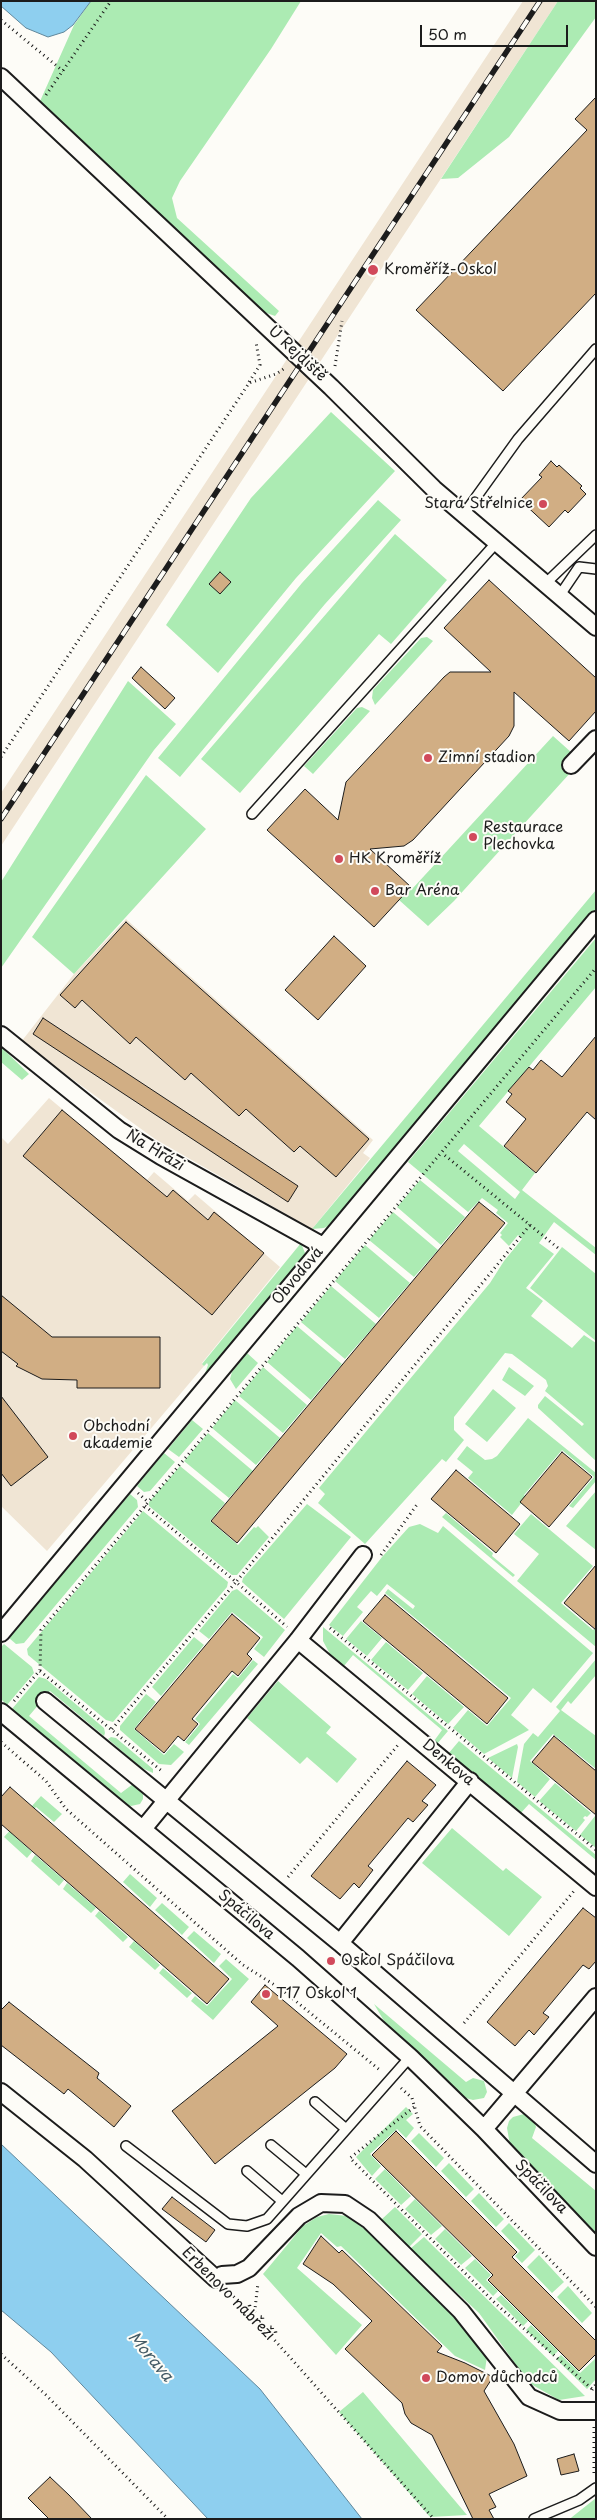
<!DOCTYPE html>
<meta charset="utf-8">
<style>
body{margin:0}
#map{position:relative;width:597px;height:2520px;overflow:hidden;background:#fdfcf7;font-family:"Playpen Sans",sans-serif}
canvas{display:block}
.frame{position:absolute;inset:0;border:2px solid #1c1c1c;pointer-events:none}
.scale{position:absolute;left:420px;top:25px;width:148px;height:22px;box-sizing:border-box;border:2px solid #1c1c1c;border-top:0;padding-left:6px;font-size:15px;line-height:18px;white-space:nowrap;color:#1c1c1c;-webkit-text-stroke:4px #fdfcf7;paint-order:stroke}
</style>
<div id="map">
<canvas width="597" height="2520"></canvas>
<div class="frame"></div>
<div class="scale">50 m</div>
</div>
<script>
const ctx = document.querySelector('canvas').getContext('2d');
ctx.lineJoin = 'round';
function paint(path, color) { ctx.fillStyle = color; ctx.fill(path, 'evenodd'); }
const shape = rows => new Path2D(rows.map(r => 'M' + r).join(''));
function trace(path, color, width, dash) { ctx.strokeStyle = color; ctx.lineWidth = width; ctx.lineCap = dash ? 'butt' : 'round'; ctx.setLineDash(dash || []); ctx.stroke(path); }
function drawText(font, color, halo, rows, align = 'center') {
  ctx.font = font + ' "Playpen Sans",sans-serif'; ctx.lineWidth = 4; ctx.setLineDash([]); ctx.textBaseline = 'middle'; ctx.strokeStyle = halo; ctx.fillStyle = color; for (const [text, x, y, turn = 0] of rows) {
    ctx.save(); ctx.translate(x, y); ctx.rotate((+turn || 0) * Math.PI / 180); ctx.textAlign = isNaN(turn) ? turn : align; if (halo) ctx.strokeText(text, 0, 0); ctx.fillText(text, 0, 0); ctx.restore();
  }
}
paint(shape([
 [523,1,558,1,1,846,1,793],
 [126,919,373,1140,363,1153,370,1158,312,1229,155,1139,21,1042,74,974],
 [49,1098,147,1180,154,1172,188,1201,195,1194,280,1267,202,1363,204,1366,47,1551,1,1506,1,1137,8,1144]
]), '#f0e5d4');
paint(shape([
 [91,1,301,1,271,49,180,181,172,198,177,218,279,311,275,316,244,305,37,108,74,25],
 [558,1,596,1,596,17,509,137,458,178,441,179],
 [331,412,395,471,296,578,218,673,166,625,251,498],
 [378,500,401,520,325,604,180,777,158,758,302,583],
 [395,534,447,580,391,644,379,634,240,793,201,759],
 [427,637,433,641,375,705,372,698,373,690,421,638],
 [128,681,176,724,154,750,1,968,1,882],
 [362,707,370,711,313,774,304,766,357,708],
 [553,736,581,761,454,901,428,926,399,900,411,887,413,888],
 [146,775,206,829,74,974,32,937],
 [596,890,596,909,332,1224,324,1228,312,1229],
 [596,938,596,987,479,1126,535,1173,522,1190,596,1248,596,1255,554,1222,539,1243,554,1254,526,1288,543,1301,531,1316,572,1348,584,1335,596,1343,596,1461,538,1408,538,1405,545,1396,582,1426,584,1424,545,1391,548,1386,546,1380,512,1354,505,1353,454,1417,454,1430,464,1440,446,1462,442,1459,365,1544,318,1503,325,1494,319,1488,490,1283,504,1261,522,1239,518,1235,509,1246,500,1237,502,1235,500,1233,508,1223,496,1213,498,1210,482,1198,468,1212,408,1162],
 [464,1144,520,1192,515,1199,458,1151],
 [1,1047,29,1074,22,1080,1,1062],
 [420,1180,465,1217,441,1245,397,1207],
 [393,1212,438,1250,414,1277,369,1240],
 [301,1243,305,1253,302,1259,204,1376,208,1365,207,1363,204,1366,202,1364],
 [365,1245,410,1283,379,1318,335,1281],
 [562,1247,596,1274,596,1341,530,1288],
 [331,1286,376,1324,345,1359,301,1322],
 [297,1326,342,1364,311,1400,267,1362],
 [247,1353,258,1363,236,1389,230,1379,232,1372],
 [263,1367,307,1405,283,1433,239,1396],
 [509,1367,534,1386,525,1396,502,1380],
 [493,1389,516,1408,487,1442,465,1424],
 [235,1400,280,1438,256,1465,212,1428],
 [528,1418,596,1473,596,1481,573,1508,569,1506,594,1477,562,1450,524,1495,526,1497,512,1515,468,1478,473,1472,457,1459,467,1446,485,1460,492,1459,497,1456],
 [192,1420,203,1429,179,1457,168,1449],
 [208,1433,253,1471,229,1498,184,1461],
 [164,1453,175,1462,150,1491,144,1492,137,1486],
 [180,1466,225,1503,210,1521,238,1545,254,1527,256,1528,258,1526,269,1537,237,1575,232,1575,149,1506,149,1502],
 [596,1491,596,1550,566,1526],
 [130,1494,137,1500,138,1507,24,1643,16,1644,9,1638],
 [307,1504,351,1537,284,1619,242,1582,243,1578],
 [143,1511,228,1582,227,1587,113,1722,106,1720,28,1655,27,1649],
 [446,1513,493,1553,492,1556,515,1575,513,1577,442,1517],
 [531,1514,593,1566,561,1603,593,1630,596,1627,596,1647,517,1581,539,1554,514,1534],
 [420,1524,438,1533,443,1526,593,1653,551,1703,533,1688,511,1715,529,1730,484,1754,453,1728,468,1710,487,1726,511,1698,385,1593,388,1589,413,1609,415,1606,387,1584,377,1596,371,1591,357,1607,363,1612,343,1636,329,1625,382,1557,409,1527],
 [237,1589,285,1630,264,1657,254,1649,263,1637,232,1612,209,1639,199,1631,232,1591],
 [361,1621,382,1638,367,1656,346,1639],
 [323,1627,448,1731,437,1744,434,1741,442,1730,353,1655,344,1666,331,1656,323,1641],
 [194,1637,204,1645,161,1696,152,1687],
 [386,1642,423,1673,408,1690,371,1660],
 [4,1644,32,1667,34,1673,7,1705,1,1699,1,1647],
 [596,1659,596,1675,571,1704,568,1701,561,1710,596,1736,596,1769,553,1734,530,1761,550,1779,535,1797,517,1782,524,1744,533,1733,538,1737,560,1711,556,1707],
 [253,1660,258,1664,189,1745,185,1742,200,1724,195,1719,233,1674,238,1678],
 [427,1676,464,1707,448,1724,412,1694],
 [39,1677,46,1679,104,1728,105,1733,104,1736,50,1691,29,1716,121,1793,133,1784,143,1789,143,1799,140,1804,131,1806,126,1805,12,1709],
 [278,1681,331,1727,326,1733,357,1759,337,1783,307,1757,300,1764,247,1718],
 [146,1694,156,1702,134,1729,164,1755,174,1744,184,1752,171,1765,159,1764,120,1730,120,1726],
 [111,1737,116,1738,153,1769,153,1773,140,1767,108,1739],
 [459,1741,596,1855,596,1860,529,1804,520,1814,448,1754],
 [517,1744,518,1747,512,1778,488,1758],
 [555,1783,591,1813,587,1817,585,1816,583,1818,585,1820,576,1831,539,1801],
 [41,1796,62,1814,54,1822,36,1807,12,1834,32,1852,27,1858,4,1837],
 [595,1816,596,1817,596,1848,580,1835],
 [452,1828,503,1871,506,1868,542,1897,509,1936,422,1863],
 [35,1855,64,1880,59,1886,31,1861],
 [130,1874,157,1898,150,1907,123,1882],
 [67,1883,96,1908,91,1913,63,1889],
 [162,1903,189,1927,182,1935,155,1910],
 [99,1911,128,1937,123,1942,95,1916],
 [194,1931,221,1954,214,1963,187,1938],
 [134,1941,160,1965,155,1970,129,1947],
 [226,1959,249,1979,213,2020,191,2001,195,1996,207,2006,232,1979,219,1966],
 [163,1968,192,1993,187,1998,159,1973],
 [374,2004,466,2082,473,2078,484,2081,487,2092,484,2098,473,2100,462,2097,387,2026],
 [406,2107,413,2114,406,2120,414,2128,406,2138,397,2129,370,2154,381,2166,372,2176,356,2157],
 [524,2114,534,2121,536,2127,532,2138,596,2191,596,2234,510,2145,507,2128,509,2121,513,2117],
 [419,2133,444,2158,436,2167,411,2141],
 [449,2163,474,2189,466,2197,441,2171],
 [385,2169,411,2196,401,2205,375,2179],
 [479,2193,504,2219,496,2227,471,2201],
 [415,2199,442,2226,431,2235,405,2209],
 [395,2207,422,2234,409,2247,381,2220],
 [329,2214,347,2216,375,2237,452,2306,488,2350,485,2370,455,2356,341,2246,337,2247,321,2233,297,2268,362,2325,336,2355,263,2274,303,2226,317,2217],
 [509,2223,535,2250,522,2263,515,2256,520,2251,501,2231],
 [445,2229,472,2256,461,2265,435,2239],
 [424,2237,585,2396,559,2400,529,2383,479,2313,410,2249],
 [539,2255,564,2282,552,2293,527,2267],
 [475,2259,491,2275,486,2280,498,2291,493,2296,465,2268],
 [568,2286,592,2313,582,2323,557,2297],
 [501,2295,528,2321,523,2326,496,2299],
 [531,2325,558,2351,553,2356,526,2330],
 [561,2355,580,2373,596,2358,596,2379,587,2389,556,2359],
 [363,2392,467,2515,430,2517,339,2412],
 [596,2498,596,2519,570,2519,572,2517]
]), '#acebb3');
const water = shape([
 [1,1,91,1,73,25,64,32,48,37,26,28,1,6,1,1],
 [1,2144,260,2389,362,2519,208,2519,51,2352,1,2310,1,2144]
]);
paint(water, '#8ecfef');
trace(water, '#60879b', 1);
const building = shape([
 [596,97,596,293,503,391,416,310,587,130,575,119,596,97],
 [551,461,557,467,559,465,582,486,580,488,586,494,568,513,565,510,549,527,520,500,542,477,539,475,551,461],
 [220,572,231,582,220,594,209,584,220,572],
 [489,580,596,678,596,711,569,741,514,692,514,726,509,736,413,840,404,846,370,849,411,887,374,927,267,830,305,789,338,820,346,782,444,677,450,672,491,672,444,628,489,580],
 [141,667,175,698,165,709,132,678,141,667],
 [126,922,369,1139,336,1177,300,1146,294,1152,246,1109,239,1116,191,1073,185,1080,136,1037,130,1044,82,1000,75,1008,60,995,126,922],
 [334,936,366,966,318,1020,285,990,334,936],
 [43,1018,298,1186,288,1202,33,1034,43,1018],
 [596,1036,596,1120,587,1112,536,1173,504,1146,526,1119,506,1102,512,1094,508,1091,529,1067,533,1070,541,1060,562,1077,596,1036],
 [62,1110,167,1197,173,1190,208,1220,214,1212,264,1253,212,1315,23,1156,62,1110],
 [479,1202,505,1223,237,1543,211,1521,479,1202],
 [1,1295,52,1337,160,1337,160,1388,77,1388,77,1380,42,1379,16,1366,18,1364,1,1351,1,1295],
 [1,1396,48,1457,11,1486,1,1473,1,1396],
 [562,1452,592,1477,549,1527,520,1502,562,1452],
 [456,1470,520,1524,496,1553,431,1499,456,1470],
 [596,1565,596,1630,564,1603,596,1565],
 [385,1595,508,1698,487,1724,363,1621,385,1595],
 [232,1614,260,1638,247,1654,252,1659,238,1676,232,1671,192,1719,198,1724,184,1741,178,1736,164,1753,135,1729,232,1614],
 [554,1736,596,1771,596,1815,532,1762,554,1736],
 [407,1761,436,1785,422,1801,428,1805,413,1822,408,1818,368,1866,373,1870,359,1888,354,1883,340,1899,311,1876,407,1761],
 [10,1787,229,1979,207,2004,1,1824,1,1797,10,1787],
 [583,1908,596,1918,596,1961,589,1969,583,1965,543,2013,549,2017,534,2035,529,2030,515,2046,487,2022,583,1908],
 [265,1985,347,2054,335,2068,215,2164,172,2111,278,2026,251,2002,265,1985],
 [9,2002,99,2073,97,2078,131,2106,114,2127,68,2089,64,2094,1,2045,1,2010,9,2002],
 [396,2131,517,2252,512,2257,596,2341,596,2354,579,2371,488,2280,493,2275,372,2155,396,2131],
 [172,2197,215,2230,206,2242,162,2209,172,2197],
 [321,2236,339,2253,342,2250,442,2346,437,2352,465,2363,493,2377,484,2391,514,2444,527,2476,489,2494,496,2507,489,2510,494,2519,473,2519,432,2435,411,2423,405,2414,402,2403,345,2349,372,2321,333,2284,303,2264,321,2236],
 [574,2454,579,2471,561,2475,557,2459,574,2454],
 [50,2477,69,2495,92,2519,49,2519,28,2498,50,2477]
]);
paint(building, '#d1ae84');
trace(building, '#1c1c1c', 1);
const service = shape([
 [464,514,518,439,596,349],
 [546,583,596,535],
 [560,595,579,567,596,569],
 [252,814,497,542],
 [315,2102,346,2129],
 [271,2145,306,2174],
 [126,2146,228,2224,247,2226,267,2219,410,2057],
 [247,2171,282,2201],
 [534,2519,579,2500,596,2488]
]);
const minor = shape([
 [1,77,331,387,434,489,596,627],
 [571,765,596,739],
 [1,1035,119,1130,161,1156,323,1246],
 [1,1633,596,920],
 [298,1640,596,1887],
 [45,1701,340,1943,596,2164],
 [1,1712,298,1958,410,2057,484,2129,596,2247],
 [143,1829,298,1640,363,1555],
 [340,1943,470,1781],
 [1,2092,85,2159,216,2279],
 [484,2129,596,1997],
 [222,2275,237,2274,249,2268,299,2216,321,2203,345,2204,369,2220,461,2311,529,2397,560,2411,596,2411]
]);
trace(service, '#1c1c1c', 12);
trace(minor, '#1c1c1c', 20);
trace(shape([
 [1,20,63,71],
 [46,95,111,1],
 [335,366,342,321],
 [249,382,260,365,256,342],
 [1,757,249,383,276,374,285,368],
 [530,1225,558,1248],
 [138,1493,148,1502],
 [145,1506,236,1582,530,1225,442,1153],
 [381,1555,418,1503],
 [330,1628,596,1850],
 [40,1671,163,1772],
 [14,1701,40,1670,41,1630,596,968],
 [112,1729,236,1582,287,1627],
 [1,1742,46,1781,66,1809,243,1965,281,1989,381,2071],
 [288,1877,398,1745],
 [464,2023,574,1891],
 [401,2088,412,2098,420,2126,596,2307],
 [414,2107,350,2158,495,2303,592,2389],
 [230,2293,254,2317,434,2519],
 [254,2317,258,2283],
 [1,2354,46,2395,168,2519],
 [592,2390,596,2384],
 [594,2427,594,2475]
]), '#1c1c1c', 3, [1, 4]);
trace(service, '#fdfcf7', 9);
trace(minor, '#fdfcf7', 16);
const rail = shape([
 [1,819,540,1]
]);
trace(rail, '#1c1c1c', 5.5);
trace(rail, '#fdfcf7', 4, [11]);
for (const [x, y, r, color] of [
 [373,270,6,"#d1495b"],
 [543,504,5,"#d1495b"],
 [428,758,5,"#d1495b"],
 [473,837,5,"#d1495b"],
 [339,859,5,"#d1495b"],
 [375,891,5,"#d1495b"],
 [73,1436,5,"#d1495b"],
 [331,1961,5,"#d1495b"],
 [266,1994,5,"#d1495b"],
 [426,2378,5,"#d1495b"]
]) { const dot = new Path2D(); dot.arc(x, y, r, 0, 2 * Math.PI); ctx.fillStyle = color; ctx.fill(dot); trace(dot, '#fdfcf7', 2); }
drawText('15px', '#1c1c1c', '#fdfcf7', [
 ["Kroměříž-Oskol",384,270],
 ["Stará Střelnice",533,504,"right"],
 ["Zimní stadion",438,758],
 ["Restaurace",483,828],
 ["Plechovka",483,845],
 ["HK Kroměříž",349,859],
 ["Bar Aréna",385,891],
 ["Obchodní",83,1427],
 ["akademie",83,1444],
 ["Oskol Spáčilova",341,1961],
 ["T17 Oskol 1",276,1994],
 ["Domov důchodců",436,2378]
], 'left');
drawText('15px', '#1c1c1c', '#fdfcf7', [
 ["U Rejdiště",297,354,43],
 ["Na Hrázi",155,1151,31],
 ["Obvodová",298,1276,-50],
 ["Denkova",448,1763,40],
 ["Spáčilova",246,1915,40],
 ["Spáčilova",541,2187,46],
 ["Erbenovo nábřeží",228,2294,45]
]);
drawText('italic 16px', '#445b66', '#fdfcf7', [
 ["Morava",150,2357,50]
]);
</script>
